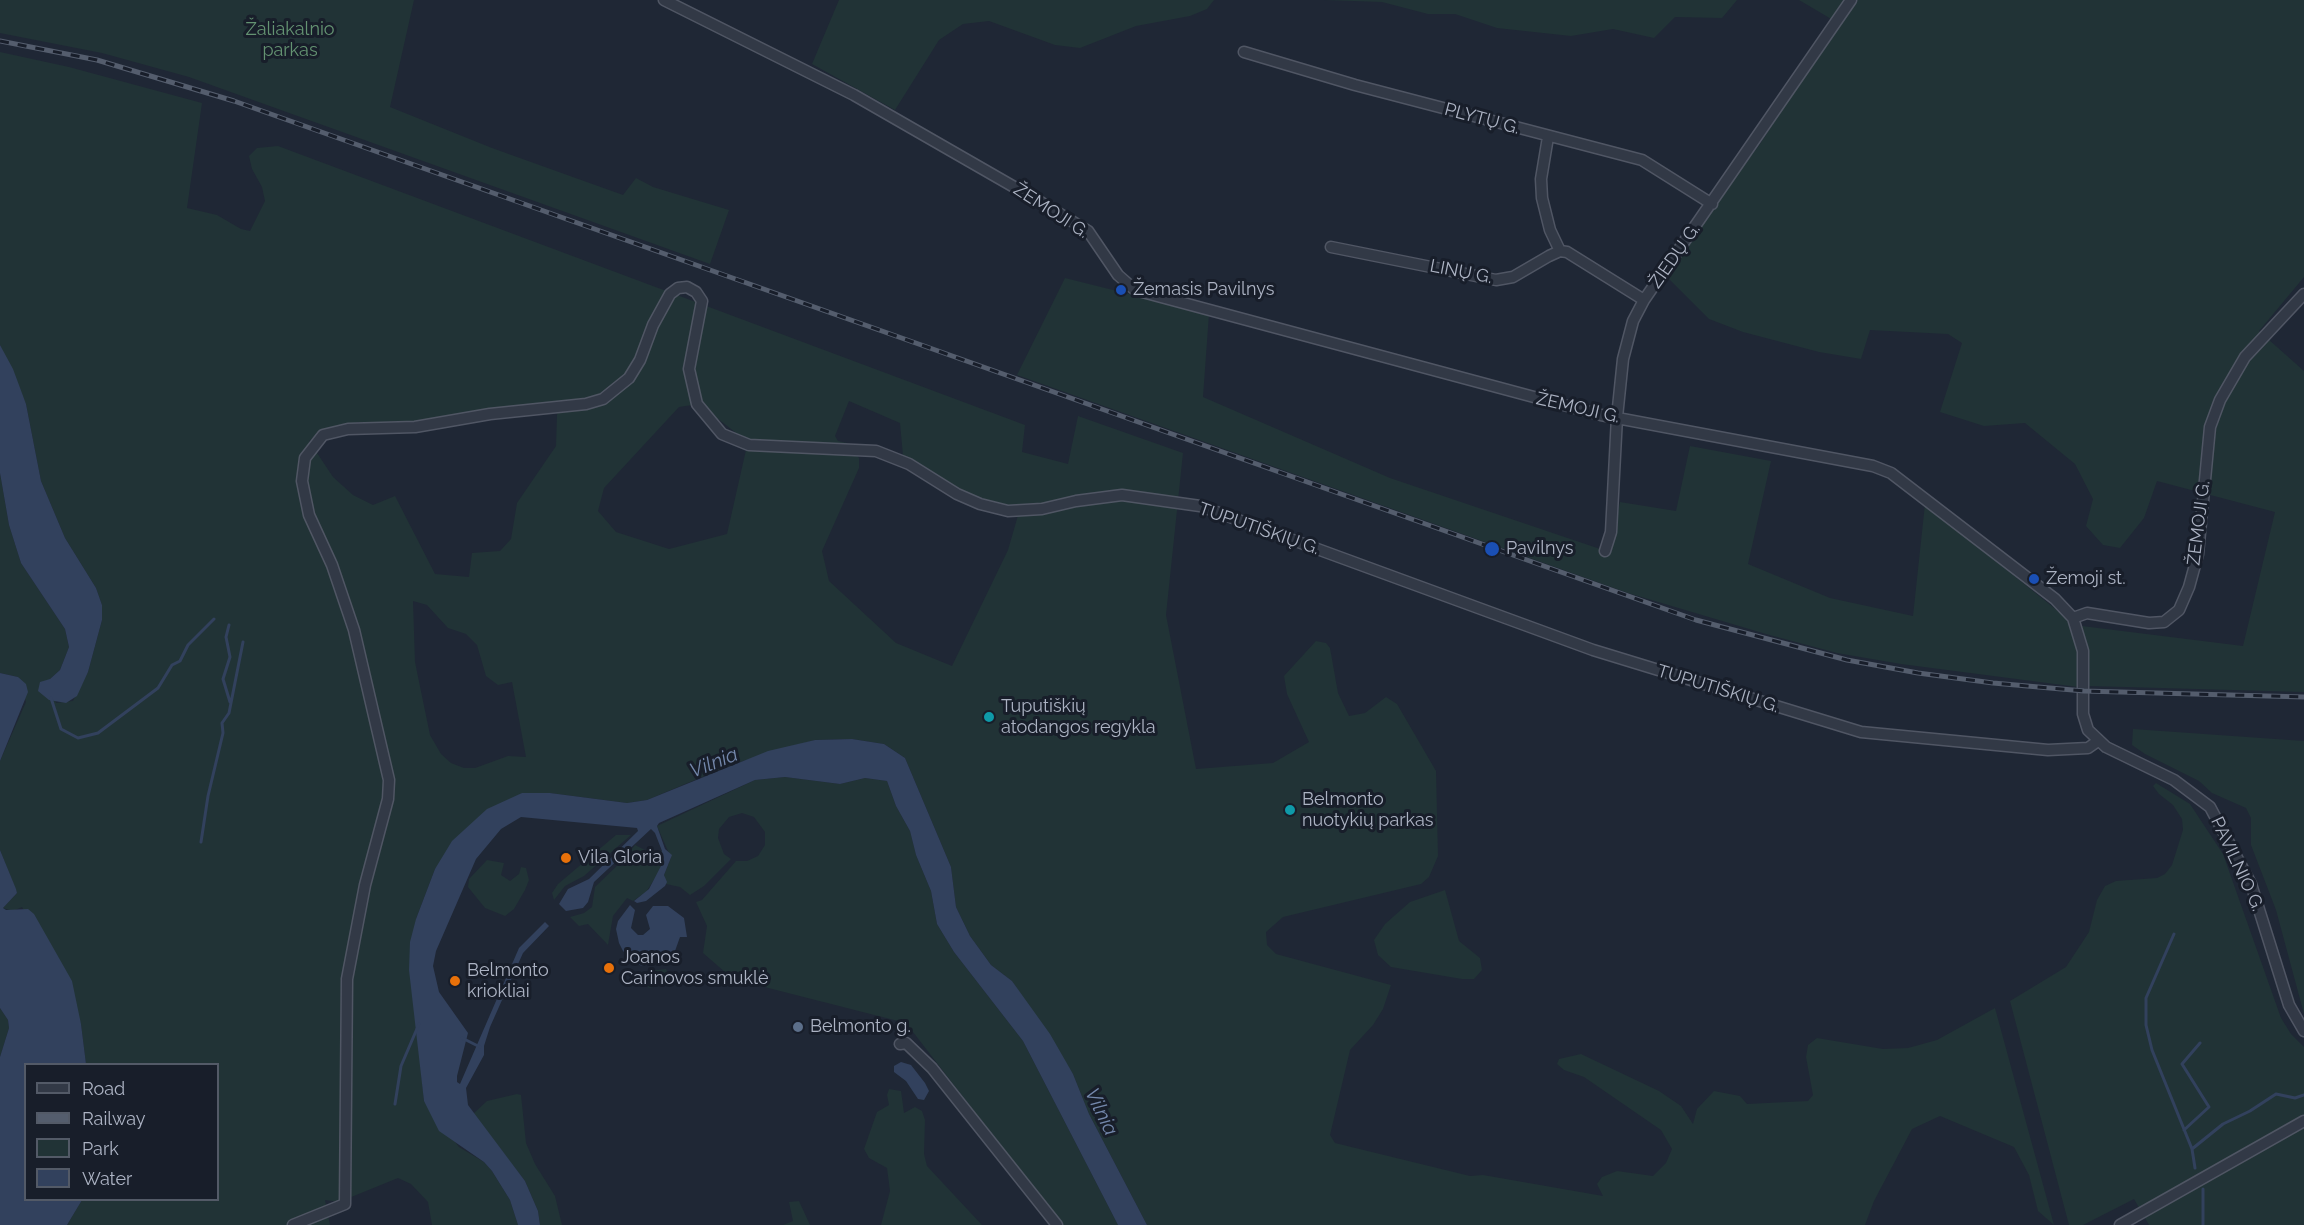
<!DOCTYPE html>
<meta charset="utf-8">
<style>
body{margin:0}
#map{position:relative;width:2304px;height:1225px;overflow:hidden;background:#1f2735;font-family:Raleway,sans-serif}
canvas{display:block}
.legend{position:absolute;left:24px;top:1063px;width:195px;height:138px;box-sizing:border-box;background:#181e2a;border:2px solid #535a67;margin:0;padding:8px 10px;list-style:none;font-size:18px;color:#acb3c3}
.legend li{display:flex;align-items:center;gap:12px;height:30px}
.legend b{width:30px;border:2px solid #535a67}
</style>
<div id="map">
<canvas width="2304" height="1225"></canvas>
<ul class="legend">
<li><b style="height:8px;background:#323946"></b>Road</li>
<li><b style="height:8px;background:#545d6d"></b>Railway</li>
<li><b style="height:16px;background:#213336"></b>Park</li>
<li><b style="height:16px;background:#32415d"></b>Water</li>
</ul>
</div>
<script>
const ctx = document.querySelector('canvas').getContext('2d');
ctx.lineJoin = 'round';
function paint(path, color) { ctx.fillStyle = color; ctx.fill(path, 'evenodd'); }
const shape = rows => new Path2D(rows.map(r => 'M' + r).join(''));
function trace(path, color, width, dash) { ctx.strokeStyle = color; ctx.lineWidth = width; ctx.lineCap = dash ? 'butt' : 'round'; ctx.setLineDash(dash || []); ctx.stroke(path); }
function drawText(font, color, halo, rows, align = 'center') {
  ctx.font = font + ' Raleway,sans-serif'; ctx.lineWidth = 6; ctx.setLineDash([]); ctx.textBaseline = 'middle'; ctx.strokeStyle = halo; ctx.fillStyle = color; for (const [text, x, y, turn = 0] of rows) {
    ctx.save(); ctx.translate(x, y); ctx.rotate((+turn || 0) * Math.PI / 180); ctx.textAlign = isNaN(turn) ? turn : align; if (halo) ctx.strokeText(text, 0, 0); ctx.fillText(text, 0, 0); ctx.restore();
  }
}
paint(shape([
 [0,0,414,0,390,107,492,148,623,195,636,178,653,187,729,210,710,264,189,77,102,53,0,33],
 [839,0,1214,0,1207,9,1190,16,1136,26,1080,48,1055,45,989,21,963,24,939,40,895,110,812,64],
 [1324,0,1737,0,1722,18,1675,17,1654,38,1613,29,1571,36,1497,28,1455,14,1428,14,1382,2],
 [1799,0,2304,0,2304,277,2259,331,2304,371,2304,692,2089,686,2088,654,2082,626,2243,646,2275,512,2157,481,2144,518,2120,548,2103,545,2086,526,2093,499,2075,464,2025,423,1984,426,1940,412,1962,343,1948,334,1870,330,1861,359,1819,352,1743,332,1709,319,1666,276,1711,208,1760,144,1838,23],
 [0,52,69,67,202,103,187,208,217,215,241,229,250,231,265,201,262,187,252,169,249,156,257,148,278,146,1025,425,1022,452,1068,464,1078,416,1183,453,1166,615,1196,769,1273,763,1309,742,1287,694,1284,676,1316,641,1326,643,1330,648,1338,693,1349,716,1365,713,1386,697,1397,704,1436,771,1438,856,1429,877,1421,884,1283,917,1266,932,1267,945,1276,954,1391,985,1383,1009,1373,1025,1350,1050,1330,1135,1335,1143,1470,1176,1483,1175,1603,1196,1597,1184,1602,1177,1617,1171,1653,1176,1666,1163,1672,1149,1661,1130,1584,1077,1564,1070,1557,1064,1559,1059,1581,1054,1659,1091,1681,1106,1693,1124,1697,1109,1714,1091,1740,1096,1747,1104,1808,1101,1813,1095,1806,1057,1808,1045,1817,1038,1883,1049,1908,1048,1937,1040,1995,1008,2054,1225,2038,1211,2029,1175,2014,1147,1940,1116,1912,1129,1874,1201,1865,1225,1147,1225,1089,1114,1073,1074,1012,981,991,965,970,936,956,907,951,867,905,758,884,744,852,739,815,740,733,764,647,800,627,803,550,793,522,793,435,869,416,919,417,1026,424,1101,459,1147,484,1162,492,1171,510,1200,518,1225,432,1225,428,1202,411,1184,398,1178,339,1202,325,1200,330,1225,67,1225,82,1200,218,1200,218,1064,86,1064,81,1024,22,907,13,911,3,908,17,893,0,850,0,761,26,702,18,677,0,673,0,473,9,525,21,563,65,629,69,647,60,670,50,679,56,703,73,701,88,672,102,620,102,605,96,588,65,538,41,481,26,404,0,345],
 [849,401,900,423,903,456,969,494,1005,506,1021,505,1008,550,952,666,896,643,829,581,822,551,859,468,859,458,847,443,838,441,835,436],
 [561,403,557,415,556,446,517,503,511,539,500,551,472,553,469,577,435,574,395,496,373,505,353,495,333,477,309,441,325,430,359,422,398,424],
 [699,404,740,436,746,450,727,534,669,549,616,532,598,511,604,488,679,407],
 [413,601,427,605,448,628,466,634,477,645,486,676,498,685,512,682,526,757,508,756,475,768,464,768,451,763,441,754,430,735,415,662],
 [1065,278,1209,314,1203,397,1390,478,1609,552,1620,502,1676,511,1690,446,1771,461,1748,564,1830,598,1913,616,1925,504,2064,616,2070,625,2078,652,2078,687,1901,664,1837,653,1766,634,1628,593,1017,375],
 [2133,729,2304,741,2304,1014,2276,910,2251,845,2251,818,2246,808,2212,793,2199,781,2145,754,2132,745],
 [785,777,840,784,865,778,887,781,896,806,910,831,916,855,931,891,937,924,954,952,1023,1041,1118,1225,1062,1225,913,1032,898,1021,733,979,703,953,707,926,696,902,702,900,736,861,747,861,758,856,765,845,765,832,754,817,742,813,729,817,719,829,718,838,724,854,731,859,704,886,690,895,680,887,666,884,664,875,671,858,657,826,755,780],
 [2156,783,2190,804,2223,854,2281,1018,2291,1034,2304,1047,2304,1225,2149,1225,2134,1199,2083,1225,2069,1225,2010,1001,2066,967,2089,932,2097,900,2105,886,2116,881,2157,878,2165,874,2172,865,2183,830,2182,819,2173,805,2159,794,2153,786],
 [616,835,631,835,584,876,565,886,554,900,552,893,558,884],
 [635,845,647,851,662,851,662,864,659,872,646,892,633,901,627,898,613,916,608,945,588,924,579,926,570,917,584,913,592,907,595,887,624,859],
 [487,860,504,863,501,875,510,881,519,874,521,867,526,868,529,880,525,890,514,909,505,916,485,908,468,887,469,879],
 [1445,890,1459,941,1480,958,1482,970,1474,979,1462,979,1391,967,1378,955,1374,940,1385,924,1410,902],
 [666,969,673,983,649,988,637,976,640,972],
 [0,1008,8,1020,9,1028,0,1057],
 [889,1089,901,1091,904,1113,915,1107,922,1111,925,1120,924,1154,927,1166,982,1225,881,1225,890,1191,887,1168,869,1158,864,1149,877,1112,889,1105,887,1095],
 [517,1094,521,1095,526,1143,535,1164,555,1196,562,1225,540,1225,538,1211,525,1181,473,1114,487,1101],
 [799,1201,810,1225,783,1225,793,1221,789,1202]
]), '#213336');
paint(shape([
 [0,345,13,369,26,404,41,481,65,538,96,588,102,605,102,620,88,672,77,696,66,703,49,700,38,691,40,682,50,679,60,670,69,647,65,629,21,563,9,525,0,473],
 [0,673,18,677,26,684,28,692,0,761],
 [852,739,884,744,905,758,951,867,956,907,970,936,991,965,1012,981,1050,1034,1073,1074,1089,1114,1147,1225,1118,1225,1023,1041,954,952,937,924,931,891,916,855,910,831,896,806,887,781,865,778,840,784,785,777,755,780,659,823,657,826,665,849,672,855,664,875,667,882,665,886,646,901,637,903,634,901,649,889,662,864,659,858,662,851,655,833,651,829,594,882,588,902,583,908,566,911,559,904,568,889,589,879,638,831,637,828,521,817,501,829,476,859,436,951,433,966,439,992,468,1033,457,1076,457,1082,460,1084,519,948,545,922,549,926,523,953,490,1027,484,1046,484,1055,466,1088,468,1105,525,1181,538,1211,540,1225,518,1225,510,1200,492,1171,484,1162,439,1131,424,1101,409,970,410,942,416,919,435,869,452,841,487,809,522,793,550,793,627,803,647,800,768,751,815,740],
 [0,850,16,889,17,893,3,908,6,910,28,909,34,914,72,981,81,1024,86,1064,26,1064,26,1200,82,1200,67,1225,0,1225,0,1057,9,1028,8,1020,0,1008],
 [630,905,635,910,631,928,638,935,643,935,650,929,646,915,653,906,668,906,684,918,687,937,680,937,675,951,656,960,657,964,642,966,635,963,623,951,619,943,616,929,618,921],
 [901,1062,911,1065,925,1083,929,1091,924,1100,918,1099,906,1081,894,1072,894,1066]
]), '#32415d');
trace(shape([
 [229,625,226,637,230,657,223,679,230,702],
 [51,698,61,729,78,738,98,733,158,688,172,665,180,661,188,645,214,619],
 [201,842,208,796,223,733,222,723,229,713,243,642],
 [2174,934,2146,998,2146,1025,2152,1050,2192,1149],
 [462,1038,480,1047],
 [395,1104,401,1066,419,1024],
 [2184,1130,2209,1107,2182,1064,2200,1043],
 [2195,1168,2192,1149,2223,1124,2250,1111,2276,1094,2295,1098,2304,1095],
 [2203,1189,2203,1225]
]), '#32415d', 3);
const minor = shape([
 [664,0,854,95,1042,203,1088,231,1118,275,1135,290,1601,415,1873,466,1891,473,2055,599,2073,618,2083,651,2083,714,2088,730,2106,747,2174,780,2210,807,2251,884,2289,1005,2304,1031],
 [1244,52,1355,85,1642,160,1712,204],
 [1548,137,1541,179,1542,198,1550,230,1560,251],
 [1331,247,1496,280,1513,277,1549,256,1560,251,1567,252,1644,300],
 [1605,551,1611,532,1617,417,1623,359,1633,321,1644,300,1851,0],
 [2073,618,2087,613,2149,623,2164,622,2179,610,2189,587,2198,554,2210,427,2220,400,2245,357,2304,294],
 [900,1044,906,1043,932,1068,1057,1225],
 [293,1225,345,1204,347,979,365,885,388,799,389,780,354,630,332,565,309,515,302,481,305,458,323,435,348,429,415,427,490,414,586,404,603,399,629,378,640,360,653,325,670,294,678,288,687,287,696,292,702,301,689,369,697,404,722,434,749,445,876,451,909,464,957,494,980,504,1008,511,1042,509,1076,501,1122,495,1200,506,1593,650,1861,732,2048,750,2088,748,2098,741],
 [2120,1225,2304,1121]
]);
trace(minor, '#505664', 13);
trace(minor, '#323946', 10);
const rail = shape([
 [0,41,97,60,234,101,1696,620,1847,660,1918,673,1993,683,2084,691,2304,697]
]);
trace(rail, '#545d6d', 5);
trace(rail, '#181e2a', 3, [9]);
for (const [x, y, r, color] of [
 [1121,290,6,"#1a4fb4"],
 [1492,549,8,"#1a4fb4"],
 [2034,579,6,"#1a4fb4"],
 [989,717,6,"#0f9aa8"],
 [1290,810,6,"#0f9aa8"],
 [566,858,6,"#e8710a"],
 [609,968,6,"#e8710a"],
 [455,981,6,"#e8710a"],
 [798,1027,6,"#5c6f8a"]
]) { const dot = new Path2D(); dot.arc(x, y, r, 0, 2 * Math.PI); ctx.fillStyle = color; ctx.fill(dot); trace(dot, '#181e2a', 2); }
drawText('18px', '#649372', '#181e2a', [
 ["Žaliakalnio",290,30],
 ["parkas",290,51]
]);
drawText('18px', '#acb3c3', '#181e2a', [
 ["PLYTŲ G.",1482,119,15],
 ["ŽEMOJI G.",1051,211,33],
 ["ŽIEDŲ G.",1675,256,-55],
 ["LINŲ G.",1461,272,11],
 ["ŽEMOJI G.",1578,408,13],
 ["ŽEMOJI G.",2199,523,-83],
 ["TUPUTIŠKIŲ G.",1259,529,19],
 ["TUPUTIŠKIŲ G.",1718,689,17],
 ["PAVILNIO G.",2237,864,65]
]);
drawText('18px', '#acb3c3', '#181e2a', [
 ["Žemasis Pavilnys",1133,290],
 ["Pavilnys",1506,549],
 ["Žemoji st.",2046,579],
 ["Tuputiškių",1001,707],
 ["atodangos regykla",1001,728],
 ["Belmonto",1302,800],
 ["nuotykių parkas",1302,821],
 ["Vila Gloria",578,858],
 ["Joanos",621,958],
 ["Carinovos smuklė",621,979],
 ["Belmonto",467,971],
 ["kriokliai",467,992],
 ["Belmonto g.",810,1027]
], 'left');
drawText('italic 20px', '#7488ac', '#181e2a', [
 ["Vilnia",714,763,-22],
 ["Vilnia",1101,1112,64]
]);
</script>
